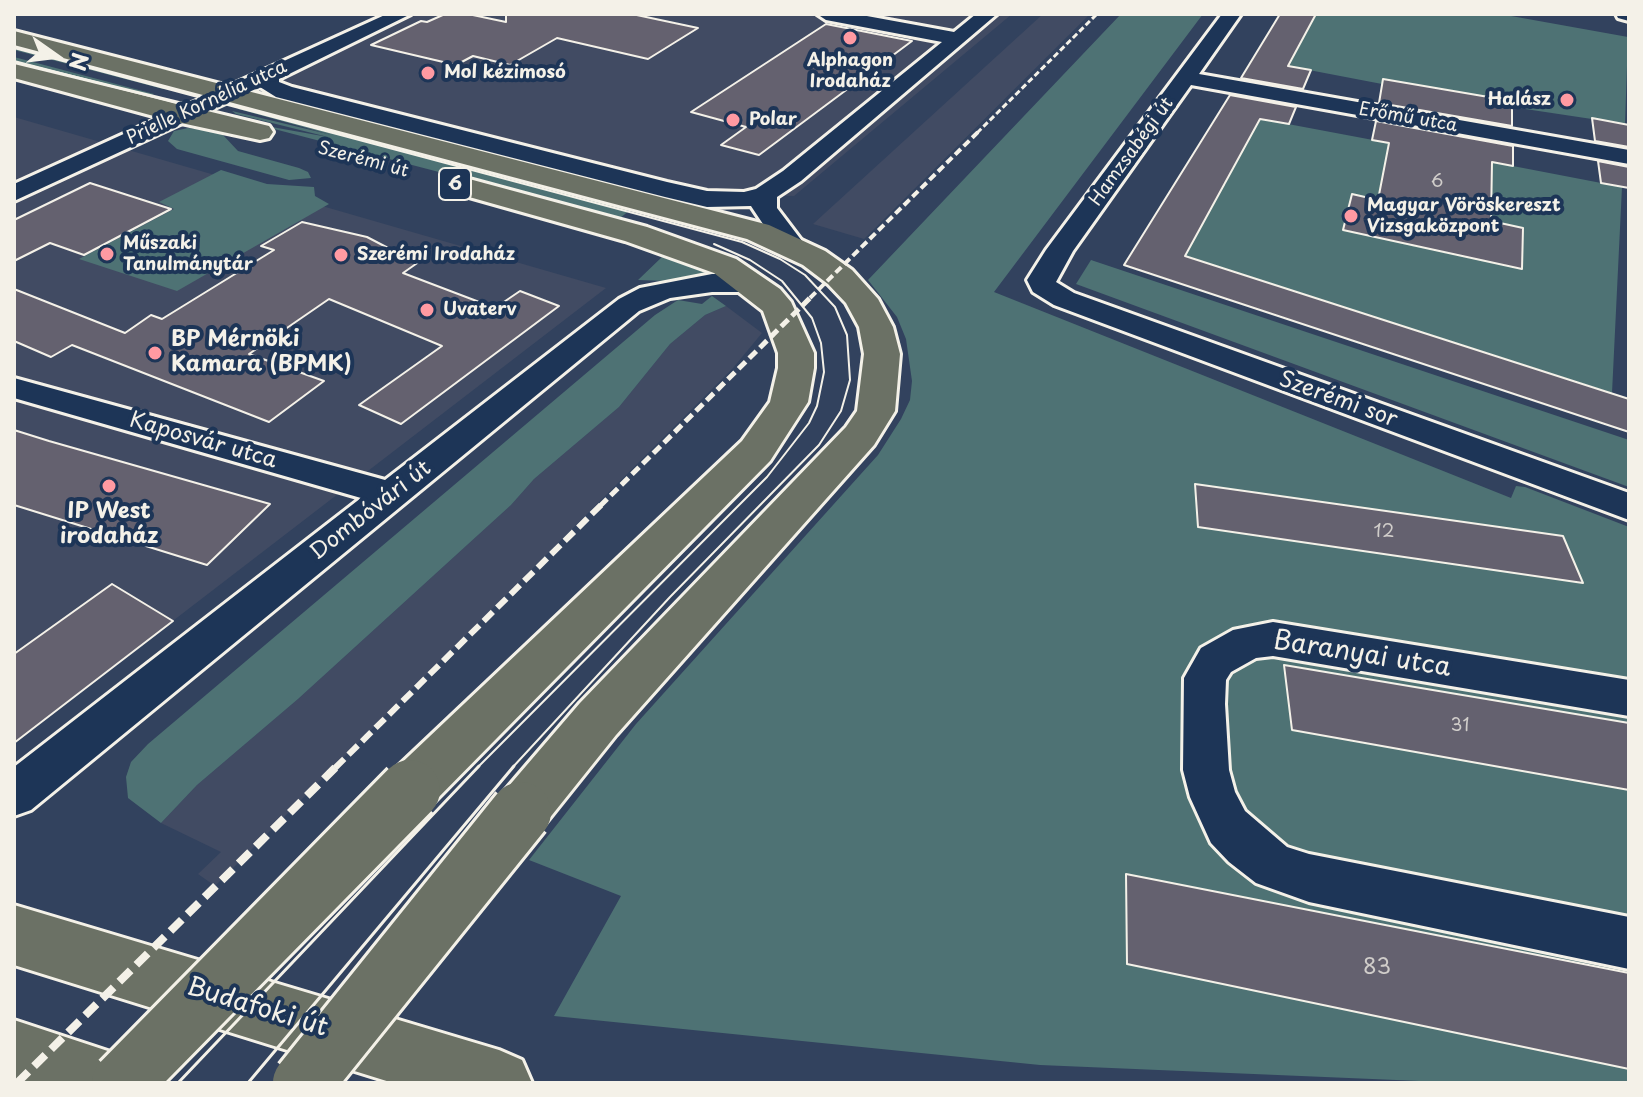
<!DOCTYPE html>
<meta charset="utf-8">
<style>
body{margin:0}
#map{position:relative;width:1643px;height:1097px;overflow:hidden;background:#32425e;font-family:"Playpen Sans",sans-serif}
canvas{display:block}
.frame{position:absolute;inset:0;border:16px solid #f4f1e8;pointer-events:none}
.north{position:absolute;left:16px;top:16px;width:80px;height:80px;-webkit-text-stroke:6px #1d3557;paint-order:stroke;rotate:104deg;font-size:22px;font-weight:700;line-height:32px;text-align:center;color:#f4f1e8}
.north::after{content:'';display:block;margin:auto;width:28px;height:36px;background:#f4f1e8;clip-path:polygon(50% 0,100% 100%,50% 72%,0 100%)}
</style>
<div id="map">
<canvas width="1643" height="1097"></canvas>
<div class="frame"></div>
<div class="north">N</div>
</div>
<script>
const ctx = document.querySelector('canvas').getContext('2d');
ctx.lineJoin = 'round';
function paint(path, color) { ctx.fillStyle = color; ctx.fill(path, 'evenodd'); }
const shape = rows => new Path2D(rows.map(r => 'M' + r).join(''));
function trace(path, color, width, dash) { ctx.strokeStyle = color; ctx.lineWidth = width; ctx.lineCap = dash ? 'butt' : 'round'; ctx.setLineDash(dash || []); ctx.stroke(path); }
function drawText(font, color, halo, rows, align = 'center') {
  ctx.font = font + ' "Playpen Sans",sans-serif'; ctx.lineWidth = 8; ctx.setLineDash([]); ctx.textBaseline = 'middle'; ctx.strokeStyle = halo; ctx.fillStyle = color; for (const [text, x, y, turn = 0] of rows) {
    ctx.save(); ctx.translate(x, y); ctx.rotate((+turn || 0) * Math.PI / 180); ctx.textAlign = isNaN(turn) ? turn : align; if (halo) ctx.strokeText(text, 0, 0); ctx.fillText(text, 0, 0); ctx.restore();
  }
}
paint(shape([
 [409,14,1012,14,794,196,724,194,278,84,285,70],
 [1043,14,1090,14,864,239,813,224],
 [14,117,606,288,14,743],
 [726,306,762,333,733,368,215,886,198,874,221,852,161,823,197,785,298,699,511,505,534,479,619,407,670,344,705,315]
]), '#414b63');
paint(shape([
 [1121,14,1203,14,994,292,1511,498,1516,486,1525,487,1629,527,1629,1083,1467,1083,1040,1065,554,1016,621,896,529,860,636,724,878,455,901,419,910,400,912,381,906,339,897,317,868,280],
 [1316,14,1500,14,1628,37,1625,124,1512,107,1511,101,1383,79,1382,84,1288,66],
 [14,45,169,86,163,89,14,50],
 [14,57,154,94,145,98,14,63],
 [242,107,499,175,631,209,619,219,255,124,328,137,236,114,232,111,332,135,238,109],
 [1256,118,1389,143,1378,200,1352,195,1343,230,1522,269,1523,228,1491,221,1492,162,1622,187,1612,393,1182,255,1197,229,1200,229,1221,185,1225,185],
 [188,128,215,131,223,135,238,151,299,168,308,172,311,178,289,180,177,149,168,141,174,131],
 [221,170,267,184,314,187,315,196,329,204,177,291,79,259,174,209,159,202],
 [649,245,681,258,714,274,711,277,666,281,638,280,663,256,644,248],
 [1091,260,1629,440,1629,487,1076,284],
 [712,296,726,306,705,315,670,344,619,407,534,479,511,505,298,699,197,785,161,823,128,798,126,777,131,762,148,744,655,315,678,300,702,304]
]), '#4e7274');
const building = shape([
 [445,14,468,14,506,22,506,14,632,14,698,28,648,59,557,38,510,65,473,56,456,65,371,45,421,21,427,22,445,14],
 [1280,14,1316,14,1288,66,1311,70,1303,89,1241,78,1280,14],
 [826,24,912,41,759,155,721,145,746,127,691,112,826,24],
 [1383,79,1512,101,1512,126,1379,103,1383,79],
 [1230,95,1296,107,1289,124,1260,119,1185,256,1629,399,1629,432,1124,265,1230,95],
 [1592,118,1629,125,1629,147,1595,141,1592,118],
 [1376,121,1513,146,1513,166,1492,162,1491,221,1523,228,1522,269,1343,230,1352,194,1378,200,1389,143,1372,140,1376,121],
 [1598,161,1629,167,1629,188,1601,183,1598,161],
 [90,183,171,209,84,255,50,243,14,261,14,220,90,183],
 [302,222,367,237,392,250,423,259,403,273,495,308,520,291,559,306,401,424,359,405,442,346,329,299,249,354,324,381,269,422,72,345,51,357,14,341,14,289,125,333,151,315,162,319,274,250,261,246,302,222],
 [14,430,49,441,270,504,207,565,14,505,14,430],
 [1195,484,1563,536,1583,583,1198,527,1195,484],
 [112,584,173,621,14,743,14,654,112,584],
 [1284,665,1629,723,1629,790,1292,730,1284,665],
 [1126,874,1629,973,1629,1069,1127,964,1126,874]
]);
paint(building, '#64616f');
trace(building, '#f4f1e8', 2);
const minor = shape([
 [387,14,411,14,279,79,279,82,292,87,667,182,707,191,744,192,756,189,783,171,942,42,826,20,817,14,856,14,954,32,976,14,997,14,801,181,777,197,777,208,805,245,801,251,791,253,781,251,751,206,707,207,665,197,276,97,260,87,14,201,14,184,387,14],
 [1222,14,1241,14,1199,74,1629,150,1629,164,1191,85,1073,251,1056,282,1074,293,1629,493,1629,520,1054,305,1033,292,1027,280,1046,250,1222,14],
 [1616,14,1629,14,1629,21,1618,18,1616,14],
 [712,274,751,274,761,277,765,283,761,289,751,292,712,292,670,298,639,311,31,810,14,816,14,767,361,498,14,398,14,378,385,480,619,299,640,288,712,274],
 [1273,622,1629,680,1629,716,1273,656,1256,658,1231,672,1226,680,1225,704,1229,770,1235,792,1245,811,1287,847,1309,854,1629,917,1629,969,1309,902,1256,883,1229,862,1211,843,1190,797,1183,770,1184,678,1201,648,1233,630,1273,622]
]);
const major = shape([
 [14,31,769,225,825,251,852,270,878,299,893,327,900,354,895,411,874,445,616,735,540,830,521,838,502,830,494,812,502,794,580,703,846,427,857,411,864,354,859,327,846,303,828,284,803,265,747,239,14,45,14,31],
 [14,64,269,126,273,132,269,138,260,140,172,121,14,78,14,64],
 [458,176,647,227,736,259,780,289,791,302,814,353,814,368,808,402,770,461,429,807,410,815,391,807,383,790,391,773,742,441,770,402,778,368,778,353,763,311,714,273,625,241,448,191,444,185,448,179,458,176],
 [14,905,499,1050,522,1060,532,1083,393,1083,14,965,14,905],
 [14,1020,135,1060,145,1083,14,1083,14,1020]
]);
trace(minor, '#f4f1e8', 6);
trace(major, '#f4f1e8', 6);
paint(minor, '#1d3557');
paint(major, '#6b7165');
trace(shape([
 [14,48,742,242,780,259,805,275,835,307,847,335,850,380,841,411,819,445,670,597,512,768],
 [14,61,196,108],
 [477,768,767,477,809,423,817,406,824,372,821,343,812,318,782,281,750,260,714,244]
]), '#f4f1e8', 2);
trace(shape([
 [178,1083,479,766],
 [248,1083,514,766]
]), '#f4f1e8', 3);
trace(shape([
 [977,133,1097,14]
]), '#f4f1e8', 3, [6, 3]);
trace(shape([
 [810,298,979,131]
]), '#f4f1e8', 4, [8, 4]);
trace(shape([
 [600,506,812,296]
]), '#f4f1e8', 5, [10, 5]);
trace(shape([
 [335,768,602,504]
]), '#f4f1e8', 6, [13, 6]);
trace(shape([
 [17,1083,337,766]
]), '#f4f1e8', 8, [16, 8]);
const majorBridge = shape([
 [122,1083,410,790],
 [303,1083,521,812]
]);
trace(majorBridge, '#f4f1e8', 66, []);
trace(majorBridge, '#6b7165', 60);
for (const [x, y, r, color] of [
 [850,38,8,"#ff9aa2"],
 [428,73,8,"#ff9aa2"],
 [1567,100,8,"#ff9aa2"],
 [733,120,8,"#ff9aa2"],
 [1351,216,8,"#ff9aa2"],
 [107,254,8,"#ff9aa2"],
 [341,255,8,"#ff9aa2"],
 [427,310,8,"#ff9aa2"],
 [155,353,8,"#ff9aa2"],
 [109,486,8,"#ff9aa2"]
]) { const dot = new Path2D(); dot.arc(x, y, r, 0, 2 * Math.PI); ctx.fillStyle = color; ctx.fill(dot); trace(dot, '#1d3557', 3); }
drawText('bold 18px', '#f4f1e8', '#1d3557', [
 ["Alphagon",850,61,"center"],
 ["Irodaház",850,82,"center"],
 ["Mol kézimosó",444,73],
 ["Halász",1551,100,"right"],
 ["Polar",749,120],
 ["Magyar Vöröskereszt",1367,206],
 ["Vizsgaközpont",1367,227],
 ["Műszaki",123,244],
 ["Tanulmánytár",123,265],
 ["Szerémi Irodaház",357,255],
 ["Uvaterv",443,310]
], 'left');
drawText('18px', '#f4f1e8', '#1d3557', [
 ["Prielle Kornélia utca",207,103,-25],
 ["Erőmű utca",1408,118,10],
 ["Hamzsabégi út",1132,152,-54],
 ["Szerémi út",363,160,15]
]);
drawText('18px', '#d0cdca', null, [
 ["6",1437,182],
 ["12",1384,532],
 ["31",1460,726]
]);
for (const [x, y, w] of [
 [455,184,32]
]) { const box = new Path2D(); box.roundRect(x - w / 2, y - 16, w, 32, 6); ctx.fillStyle = '#1d3557'; ctx.fill(box); trace(box, '#f4f1e8', 2); }
drawText('bold 20px', '#f4f1e8', null, [
 ["6",455,184]
]);
drawText('bold 22px', '#f4f1e8', '#1d3557', [
 ["BP Mérnöki",171,340],
 ["Kamara (BPMK)",171,365],
 ["IP West",109,512,"center"],
 ["irodaház",109,537,"center"]
], 'left');
drawText('22px', '#f4f1e8', '#1d3557', [
 ["Szerémi sor",1338,400,20],
 ["Kaposvár utca",203,441,16],
 ["Dombóvári út",371,511,-38]
]);
drawText('22px', '#d0cdca', null, [
 ["83",1377,968]
]);
drawText('26px', '#f4f1e8', '#1d3557', [
 ["Baranyai utca",1362,655,9],
 ["Budafoki út",257,1008,17]
]);
</script>
